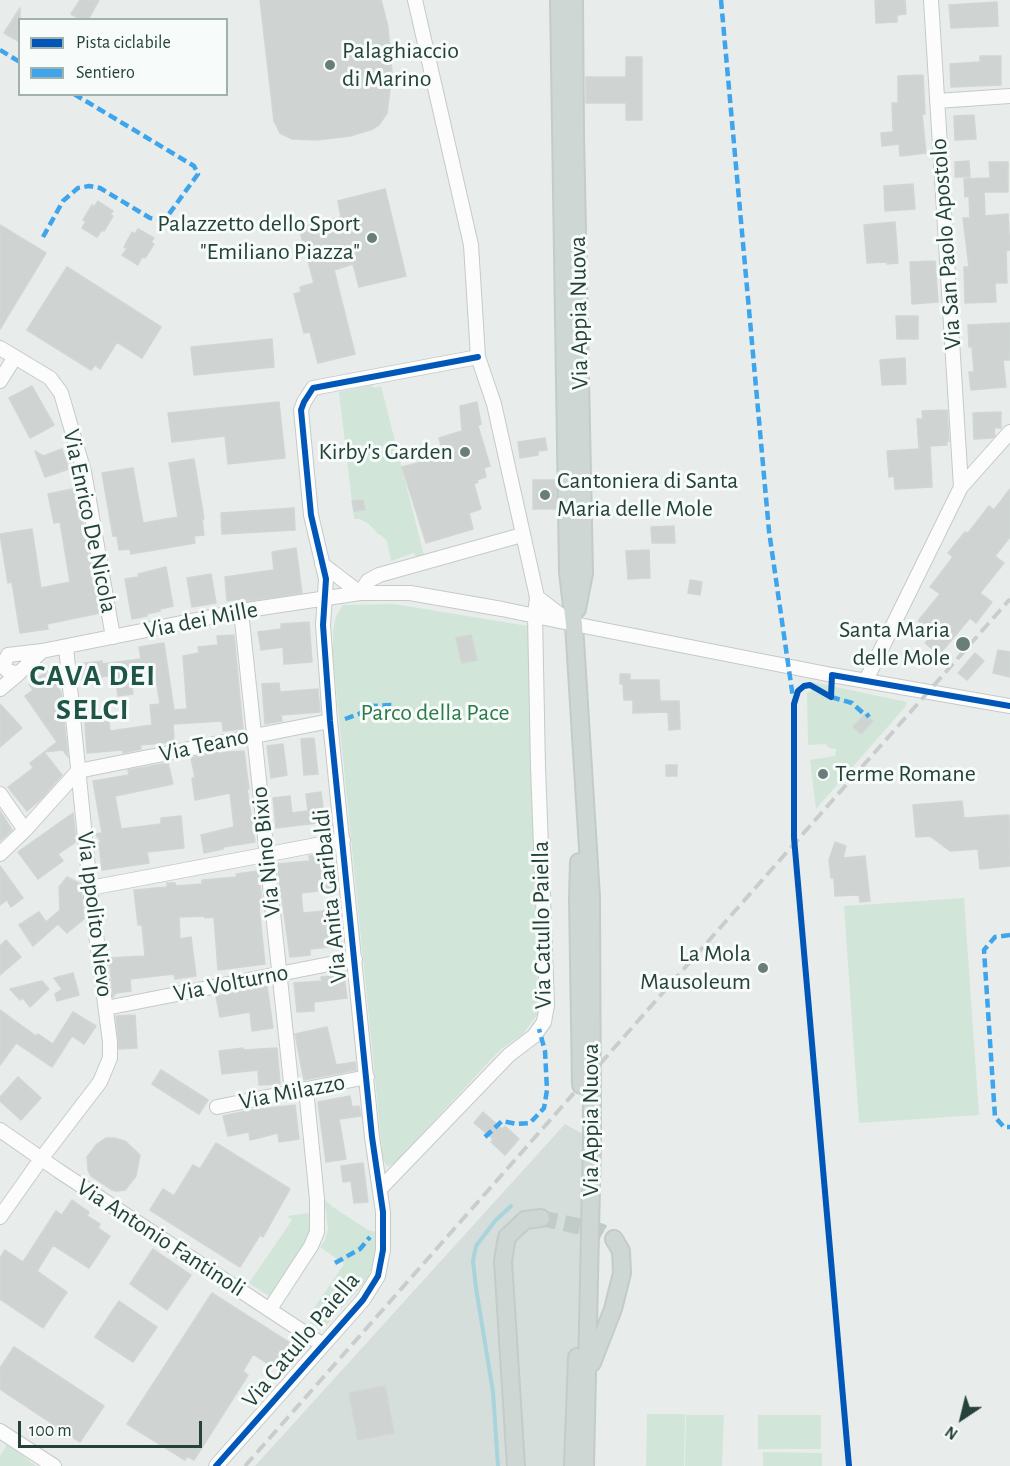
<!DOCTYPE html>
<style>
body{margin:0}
#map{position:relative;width:1010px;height:1466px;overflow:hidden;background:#e8edeb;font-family:"Alegreya Sans",sans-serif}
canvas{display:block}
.legend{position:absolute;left:18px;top:18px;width:210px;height:78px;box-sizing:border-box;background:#f7fbf9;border:2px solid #a3b1ad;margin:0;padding:8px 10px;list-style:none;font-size:18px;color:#24423a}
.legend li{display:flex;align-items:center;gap:12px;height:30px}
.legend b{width:30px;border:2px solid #a3b1ad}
.north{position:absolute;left:932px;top:1388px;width:60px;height:60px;-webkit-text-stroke:4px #f7fbf9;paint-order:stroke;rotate:215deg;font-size:16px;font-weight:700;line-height:24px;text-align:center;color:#24423a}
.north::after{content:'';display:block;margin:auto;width:21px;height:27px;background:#24423a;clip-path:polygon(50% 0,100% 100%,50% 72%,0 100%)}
.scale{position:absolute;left:18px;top:1421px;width:184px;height:27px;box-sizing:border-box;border:3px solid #24423a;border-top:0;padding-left:8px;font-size:18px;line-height:21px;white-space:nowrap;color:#24423a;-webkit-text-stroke:4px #f7fbf9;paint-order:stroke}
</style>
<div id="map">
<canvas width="1010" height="1466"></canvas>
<ul class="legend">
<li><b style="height:8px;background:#0057b8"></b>Pista ciclabile</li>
<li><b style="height:8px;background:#3ea4ec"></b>Sentiero</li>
</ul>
<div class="north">N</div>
<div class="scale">100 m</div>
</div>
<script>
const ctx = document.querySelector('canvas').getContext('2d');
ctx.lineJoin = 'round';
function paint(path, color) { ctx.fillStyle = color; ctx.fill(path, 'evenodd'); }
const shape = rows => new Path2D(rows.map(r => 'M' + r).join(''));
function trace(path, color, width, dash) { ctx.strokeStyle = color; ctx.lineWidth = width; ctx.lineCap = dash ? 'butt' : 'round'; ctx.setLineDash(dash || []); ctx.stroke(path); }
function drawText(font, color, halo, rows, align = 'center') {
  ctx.font = font + ' "Alegreya Sans",sans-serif'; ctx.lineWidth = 6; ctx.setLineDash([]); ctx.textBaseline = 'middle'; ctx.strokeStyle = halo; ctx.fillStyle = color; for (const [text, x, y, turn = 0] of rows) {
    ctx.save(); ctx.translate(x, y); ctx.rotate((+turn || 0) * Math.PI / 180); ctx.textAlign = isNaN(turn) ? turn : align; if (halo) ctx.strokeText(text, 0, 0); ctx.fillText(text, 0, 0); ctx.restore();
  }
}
paint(shape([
 [565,1124,592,1139,585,1466,255,1466]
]), '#d6dedb');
paint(shape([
 [372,385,374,388,381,386,424,555,416,557,414,553,391,561,387,541,381,535,379,535,369,524,359,519,354,519,339,392],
 [394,604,528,626,538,1014,522,1035,500,1050,394,1164,387,1166,383,1159,333,658,333,631,336,616,343,605],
 [812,682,907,702,905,707,816,809,810,760,835,756,836,749,829,748,826,744,808,745,807,693,811,691],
 [964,898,979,1115,859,1123,844,906],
 [324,1199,333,1207,368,1230,377,1232,374,1261,368,1279,323,1329,320,1329,310,1323,312,1320,308,1317,344,1264,320,1247,325,1240,328,1228],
 [310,1213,312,1227,311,1234,269,1296,249,1283,292,1220,287,1216],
 [647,1414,685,1414,684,1466,646,1466],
 [686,1415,724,1415,722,1466,685,1466],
 [758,1415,821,1415,821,1449,758,1449],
 [7,1444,36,1466,0,1466,0,1456],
 [763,1452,822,1453,822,1466,763,1466]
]), '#d1e6d8');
trace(shape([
 [498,1466,493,1392,476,1288,473,1261,476,1246,495,1221,511,1206]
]), '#a9d4db', 4);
const building = shape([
 [80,0,99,0,88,20,81,20,71,14,80,0],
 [260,0,381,0,388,27,392,73,387,113,379,125,373,129,350,136,316,140,292,139,280,133,274,121,260,0],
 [875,0,905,0,906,14,897,15,897,22,876,23,875,0],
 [997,2,998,26,951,28,949,5,997,2],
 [20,8,20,42,4,33,20,8],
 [980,56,1001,56,1001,85,951,87,950,64,980,62,980,56],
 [626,57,642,57,642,120,626,120,626,103,586,103,586,77,626,77,626,57],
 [923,75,925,114,922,114,926,153,900,156,899,144,882,146,881,133,893,132,892,103,898,103,898,76,923,75],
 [974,115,976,139,955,140,954,116,974,115],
 [969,161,970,177,955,177,955,162,969,161],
 [989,162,1008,162,1008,192,984,192,985,216,1008,214,1010,250,1006,251,1007,283,995,283,996,302,965,303,964,267,969,267,963,218,970,218,969,196,965,197,964,179,990,178,989,162],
 [913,184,915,209,885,211,884,186,913,184],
 [385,189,406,276,359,287,353,264,334,270,355,354,318,363,310,332,304,333,294,294,301,292,300,287,314,283,299,228,341,217,338,201,385,189],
 [98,201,113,211,110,215,113,216,104,231,102,230,97,237,82,228,86,221,83,220,92,205,94,207,98,201],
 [895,222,898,263,887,264,887,262,867,263,864,225,895,222],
 [0,225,46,253,0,329,0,225],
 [138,229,154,238,151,242,154,244,145,258,142,257,138,265,122,255,127,249,124,247,132,232,135,234,138,229],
 [935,261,938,302,912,304,910,262,935,261],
 [67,267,161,327,142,358,117,342,100,369,95,365,91,370,27,330,67,267],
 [896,316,918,316,918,339,897,339,896,316],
 [1010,323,1010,360,1003,360,1006,387,971,390,969,372,974,372,972,347,969,347,968,325,1010,323],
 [272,339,274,367,194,375,191,347,272,339],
 [905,358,906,384,882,385,880,360,905,358],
 [32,386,54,425,30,438,9,398,32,386],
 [279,402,285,458,228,464,225,436,172,442,168,413,279,402],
 [477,402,481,424,478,426,490,466,484,468,486,477,477,480,478,482,474,484,481,509,469,513,473,529,426,543,402,467,444,456,439,438,462,431,460,406,477,402],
 [947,410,949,441,947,441,947,445,930,446,932,487,895,489,894,476,889,477,887,451,919,449,917,419,923,419,922,411,947,410],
 [1001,412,1001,428,994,428,995,436,992,438,974,439,973,413,1001,412],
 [545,438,547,450,538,451,538,455,520,458,518,442,545,438],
 [62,449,69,469,45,477,35,451,43,456,62,449],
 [194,459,204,519,202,519,204,535,194,536,195,543,131,554,130,549,119,550,117,536,113,536,102,473,133,468,143,523,178,517,169,463,194,459],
 [533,480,556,480,557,509,533,509,533,480],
 [77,488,100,613,47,624,48,629,20,633,12,582,8,583,0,534,32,529,41,588,70,582,60,522,54,523,48,494,77,488],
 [1010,489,1010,537,995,556,1004,563,980,593,992,602,976,623,970,618,939,655,925,643,933,634,918,621,940,594,930,587,953,557,948,553,965,532,968,533,989,506,994,510,1010,489],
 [363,500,365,510,354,511,352,501,363,500],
 [294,508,295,530,222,534,221,513,294,508],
 [674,526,675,543,652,543,651,527,674,526],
 [296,548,302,593,235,603,234,600,227,601,225,577,274,570,272,552,296,548],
 [649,550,650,578,628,579,626,551,649,550],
 [166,567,173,606,160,609,160,611,147,614,147,616,132,619,125,579,139,577,138,574,166,567],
 [211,574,216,603,192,607,187,578,211,574],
 [690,580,702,582,700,595,688,593,690,580],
 [309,622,312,662,284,664,283,647,261,650,258,632,281,629,281,624,309,622],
 [234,635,243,729,223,731,222,721,173,724,174,742,140,745,141,749,123,753,122,750,87,753,85,723,109,721,110,731,152,725,150,705,160,704,155,672,130,675,133,694,118,696,115,675,81,680,78,664,102,661,102,664,141,659,139,647,164,643,174,710,187,709,183,656,199,653,198,647,218,645,217,636,234,635],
 [471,635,477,660,462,663,456,638,471,635],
 [998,650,1010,652,1010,677,993,673,998,650],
 [975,653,984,661,967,680,958,673,975,653],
 [47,671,61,692,68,757,63,750,44,752,62,775,40,800,27,811,8,787,33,768,30,763,57,742,25,696,33,690,29,684,47,671],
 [620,674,630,674,630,680,659,680,660,701,679,701,680,729,669,730,668,712,633,713,633,700,624,700,623,684,620,684,620,674],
 [279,683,280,692,318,689,320,712,281,715,282,721,265,724,262,684,279,683],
 [0,704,22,728,0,747,0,704],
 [865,714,873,721,861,734,853,727,865,714],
 [314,738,318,774,304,775,301,739,314,738],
 [283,744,287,775,271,778,267,746,283,744],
 [244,751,249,789,247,789,255,842,223,847,223,849,204,853,201,835,234,827,230,793,195,800,192,778,195,778,191,758,214,753,244,751],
 [168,763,173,784,115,796,121,829,161,824,161,818,181,816,184,848,147,852,149,863,102,870,99,843,101,841,95,834,102,833,93,781,129,775,128,770,168,763],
 [666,765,677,765,677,776,666,776,666,765],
 [321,792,325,822,276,828,273,798,290,796,292,813,308,811,306,794,321,792],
 [962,801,964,818,1009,815,1010,866,980,869,978,849,950,851,930,836,916,837,913,805,962,801],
 [0,811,12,830,0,841,0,811],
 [73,813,76,842,58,854,63,861,38,879,18,852,73,813],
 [835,842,846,846,843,858,865,856,870,901,860,902,859,895,835,896,834,878,831,878,829,860,835,842],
 [333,851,337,889,301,893,303,913,335,910,338,946,310,949,310,955,290,957,277,864,310,861,309,856,333,851],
 [0,866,23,898,11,907,7,900,0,905,0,866],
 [258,871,263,906,259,907,265,964,218,970,214,917,205,918,205,916,179,917,180,939,191,937,196,976,175,979,174,974,130,979,131,991,116,993,113,997,109,958,145,956,142,925,138,925,134,890,167,887,167,883,175,883,176,886,202,884,202,880,237,877,236,874,258,871],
 [67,877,81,884,84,919,67,933,58,924,33,946,19,925,39,912,46,922,60,910,59,887,67,877],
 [6,940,21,957,0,975,0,946,6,940],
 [73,973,79,995,57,1001,55,994,62,989,54,978,73,973],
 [344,975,347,998,314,1002,314,1011,297,1012,294,983,322,981,321,977,344,975],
 [42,981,49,989,30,1007,23,998,20,1000,10,989,42,981],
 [267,986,273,1028,252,1031,250,1012,220,1017,216,996,267,986],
 [0,1010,36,1036,38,1034,53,1044,73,1012,96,1026,84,1044,72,1036,52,1067,16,1043,0,1065,0,1010],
 [135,1015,137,1048,119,1049,116,1016,135,1015],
 [327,1027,336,1065,355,1062,356,1070,304,1080,295,1034,327,1027],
 [243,1048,243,1050,277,1048,280,1084,259,1085,258,1070,222,1074,219,1051,243,1048],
 [161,1070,208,1100,199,1114,152,1084,161,1070],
 [18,1077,41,1098,21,1120,0,1101,0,1097,18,1077],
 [350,1096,352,1107,359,1106,361,1116,339,1119,346,1159,326,1162,318,1102,350,1096],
 [295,1105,299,1139,279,1142,278,1133,250,1140,249,1132,228,1136,223,1116,251,1110,295,1105],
 [483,1112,502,1129,505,1126,519,1139,505,1155,491,1142,493,1139,474,1123,483,1112],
 [106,1138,114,1138,125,1141,140,1155,136,1176,125,1190,116,1191,112,1190,91,1176,88,1170,87,1157,97,1144,106,1138],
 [216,1143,290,1189,263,1237,260,1235,240,1267,150,1210,163,1189,174,1196,193,1165,200,1169,216,1143],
 [363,1163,368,1202,354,1203,351,1181,343,1182,341,1166,363,1163],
 [72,1200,89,1212,87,1216,100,1224,98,1228,110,1236,89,1268,53,1245,37,1271,67,1292,43,1328,0,1299,0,1258,5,1250,23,1262,56,1211,62,1215,72,1200],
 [153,1249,191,1275,167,1310,130,1284,153,1249],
 [212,1293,290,1343,274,1368,253,1354,243,1371,248,1375,194,1460,187,1456,185,1460,127,1424,212,1293],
 [119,1301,157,1327,133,1362,95,1337,119,1301],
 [14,1347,104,1406,80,1442,0,1389,0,1368,14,1347],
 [385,1386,394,1433,358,1440,349,1393,385,1386]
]);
paint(building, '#cfd4d2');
trace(building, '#d1d6d4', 1.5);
trace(shape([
 [541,1218,600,1231,614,1239]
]), '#c1cbc8', 16, [16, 8]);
const minor = shape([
 [931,0,961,487],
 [937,101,1010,96],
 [0,348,50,378,61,393,84,472,113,637],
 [0,381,15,357],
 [322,564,360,593,368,581,379,575,522,535],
 [537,597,567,620],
 [241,611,292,1092],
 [42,651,18,674,8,671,5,668,4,664,8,655,42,651,241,611,360,593,410,593,502,609,574,624,832,675,1010,706],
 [866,680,961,487,1010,432],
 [0,689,18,674],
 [0,794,25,830],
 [0,854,25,830,78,771,330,721],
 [90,888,343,840],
 [106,1008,355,959],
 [217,1107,367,1077],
 [0,1130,59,1171,323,1345],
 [380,1189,509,1055,534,1036,544,1022,547,1005,538,767,535,615,537,597,494,404,478,357,471,245,415,0],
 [0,1217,41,1159,100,1082,110,1058,110,1042,90,888,66,647],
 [270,1309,311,1246,317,1232,317,1199,306,1089],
 [0,1431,54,1466],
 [216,1466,363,1300,378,1276,383,1250,383,1212,372,1137,330,721,323,625,326,579,311,515,301,410,304,402,313,388,478,357]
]);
const major = shape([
 [559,0,568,572,574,624,591,897,592,1139,585,1466],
 [574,0,575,134,584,573,577,609],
 [579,862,578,898,581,1085],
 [592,1363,613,1309,622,1273,621,1251,614,1239],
 [516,1466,503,1261,507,1237,525,1220,541,1218],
 [573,1466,577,1357]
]);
trace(minor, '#c5cac8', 16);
trace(major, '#c3ccc9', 20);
trace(minor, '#fcfcfc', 14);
trace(major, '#cfd7d5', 16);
trace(shape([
 [600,1064,1010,599],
 [245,1466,574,1093]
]), '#c9cdcc', 4, [12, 6]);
trace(shape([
 [721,0,769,531,793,698],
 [0,50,20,62],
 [43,237,63,201,78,188,89,186,100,188,150,218,158,219,169,214,198,174,194,166,74,94],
 [831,697,852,703,863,713,866,713,869,717],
 [345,719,359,714,372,706,392,705],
 [1010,935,995,937,984,950,995,1117,1004,1127,1010,1127],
 [485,1137,502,1121,517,1124,530,1123,544,1108,547,1090,545,1051,539,1029],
 [335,1263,360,1249,370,1237]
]), '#3ea4ec', 4.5, [9, 4.5]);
trace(shape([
 [216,1466,363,1300,378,1276,383,1250,383,1212,372,1137,330,721,323,625,326,579,311,515,301,410,304,402,313,388,478,357],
 [849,1466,794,838,794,704,798,691,804,686,810,685,831,697,832,675,1010,706]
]), '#0057b8', 6);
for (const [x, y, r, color] of [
 [330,65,6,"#697e78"],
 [372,238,6,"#697e78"],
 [465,452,6,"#697e78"],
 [545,495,6,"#697e78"],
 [963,644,8,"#697e78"],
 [823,774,6,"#697e78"],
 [763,968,6,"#697e78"]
]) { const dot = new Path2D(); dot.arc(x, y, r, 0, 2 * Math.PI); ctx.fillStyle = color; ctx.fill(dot); trace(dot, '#f7fbf9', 2); }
drawText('24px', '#24423a', '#f7fbf9', [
 ["Palaghiaccio",342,51,"left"],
 ["di Marino",342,79,"left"],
 ["Palazzetto dello Sport",360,224],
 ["\"Emiliano Piazza\"",360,252],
 ["Kirby's Garden",453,452],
 ["Cantoniera di Santa",557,481,"left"],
 ["Maria delle Mole",557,509,"left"],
 ["Santa Maria",950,630],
 ["delle Mole",950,658],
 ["Terme Romane",835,774,"left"],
 ["La Mola",751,954],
 ["Mausoleum",751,982]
], 'right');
drawText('24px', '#24423a', '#f7fbf9', [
 ["Via San Paolo Apostolo",946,244,-94],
 ["Via Appia Nuova",579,313,-91],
 ["Via Enrico De Nicola",90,521,78],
 ["Via dei Mille",201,620,-11],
 ["Via Teano",204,745,-12],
 ["Via Nino Bixio",266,852,-96],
 ["Via Anita Garibaldi",330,896,-96],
 ["Via Ippolito Nievo",95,914,83],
 ["Via Catullo Paiella",542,925,-91],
 ["Via Volturno",231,983,-11],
 ["Via Milazzo",292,1092,-11],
 ["Via Appia Nuova",591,1120,-90],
 ["Via Antonio Fantinoli",161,1238,33],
 ["Via Catullo Paiella",301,1340,-50]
]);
drawText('24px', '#2d7a4b', '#f7fbf9', [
 ["Parco della Pace",435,713]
]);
ctx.letterSpacing = '1.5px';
drawText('bold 30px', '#1f5548', '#f7fbf9', [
 ["CAVA DEI",93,676],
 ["SELCI",93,710]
]);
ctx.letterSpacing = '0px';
</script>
